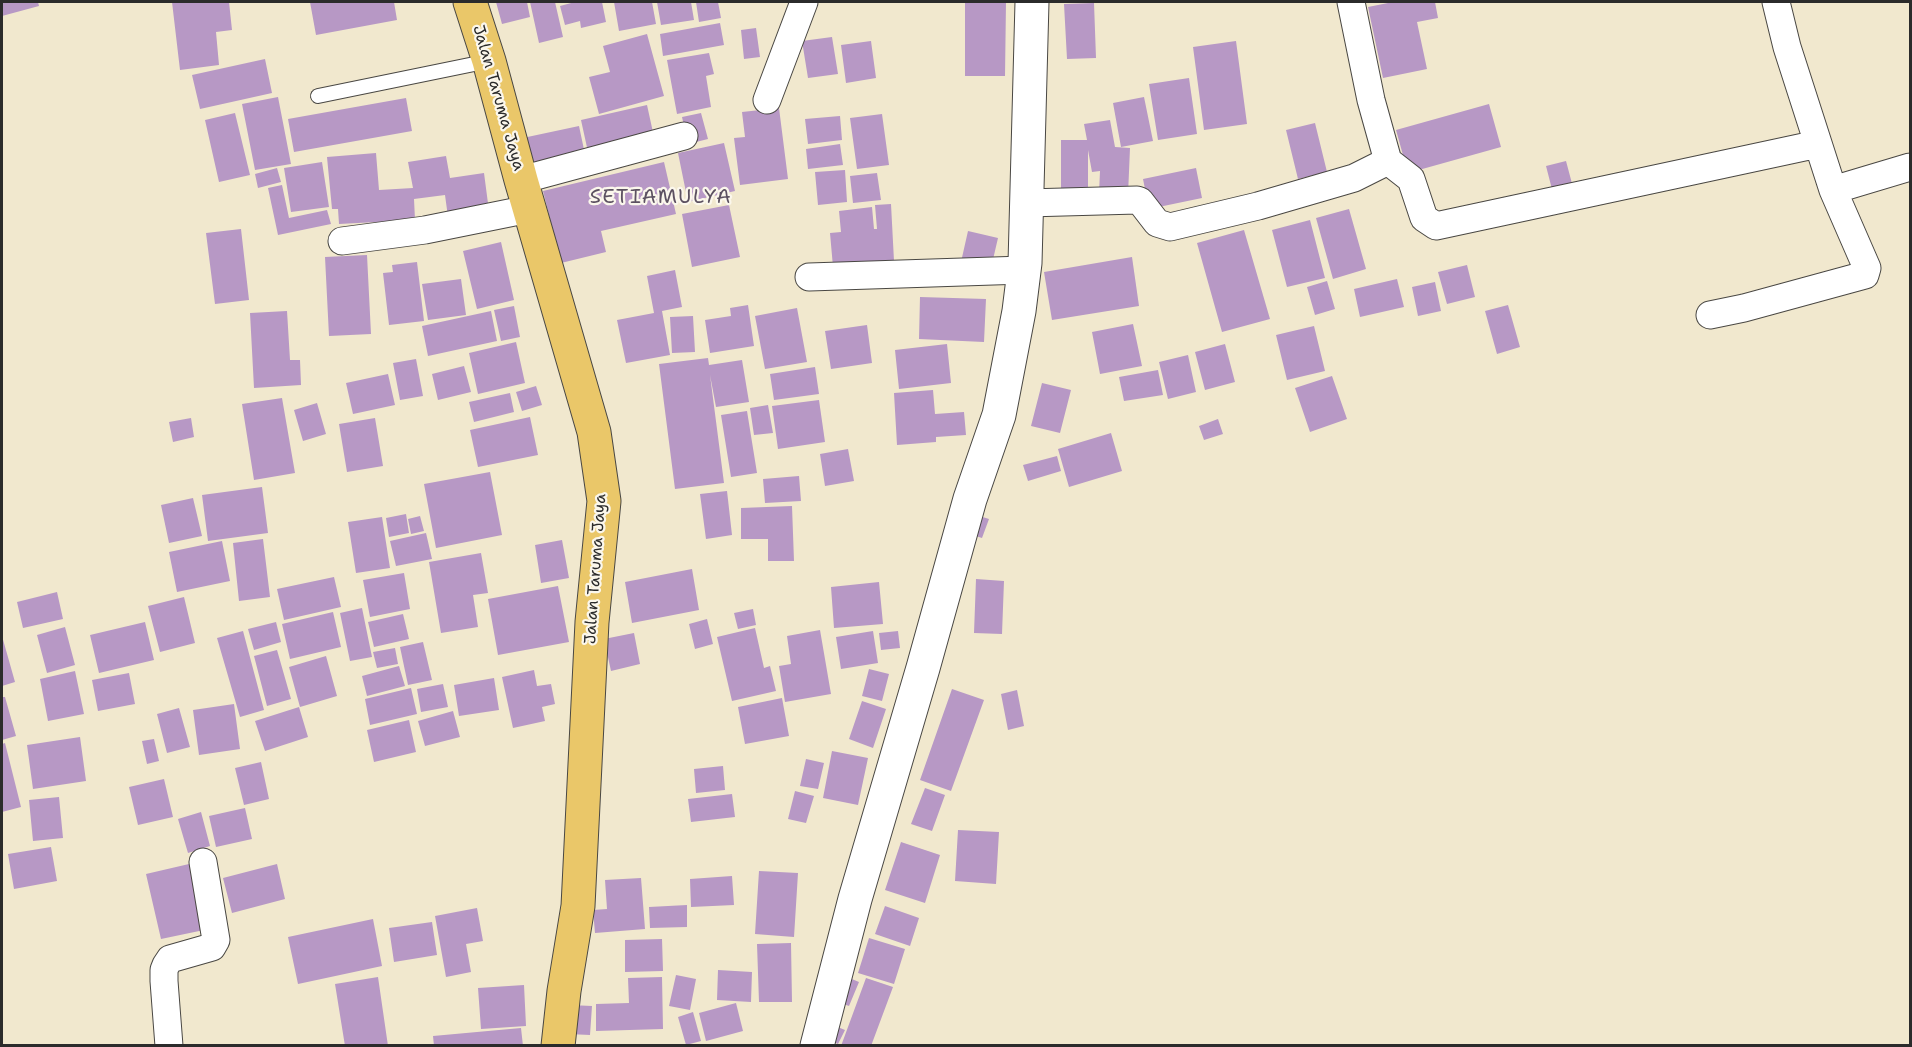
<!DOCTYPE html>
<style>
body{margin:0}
#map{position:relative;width:1912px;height:1047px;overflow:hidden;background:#f1e8ce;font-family:"Shantell Sans",sans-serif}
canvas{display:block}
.frame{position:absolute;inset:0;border:3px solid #2b2b2b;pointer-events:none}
</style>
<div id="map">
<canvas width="1912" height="1047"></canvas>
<div class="frame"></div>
</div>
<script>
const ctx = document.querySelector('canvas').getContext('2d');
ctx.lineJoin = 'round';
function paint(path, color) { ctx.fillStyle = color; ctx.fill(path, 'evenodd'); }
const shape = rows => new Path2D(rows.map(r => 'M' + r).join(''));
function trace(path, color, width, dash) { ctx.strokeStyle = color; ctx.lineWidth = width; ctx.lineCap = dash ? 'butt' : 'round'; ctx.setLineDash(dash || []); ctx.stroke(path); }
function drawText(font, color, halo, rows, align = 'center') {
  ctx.font = font + ' "Shantell Sans",sans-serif'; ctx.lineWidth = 4.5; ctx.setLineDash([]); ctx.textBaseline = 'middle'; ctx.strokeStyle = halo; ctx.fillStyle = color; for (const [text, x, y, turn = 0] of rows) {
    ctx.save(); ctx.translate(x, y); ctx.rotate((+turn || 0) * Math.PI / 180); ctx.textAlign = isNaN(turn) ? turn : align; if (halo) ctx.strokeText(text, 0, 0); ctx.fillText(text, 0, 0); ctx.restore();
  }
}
paint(shape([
 [2,2,38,2,39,6,2,16],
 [172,2,229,2,232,30,216,32,219,65,180,70],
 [310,2,394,2,397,20,316,35],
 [496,2,527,2,530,17,502,24],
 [530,2,555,2,563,37,539,43],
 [575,2,602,2,606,22,581,28,580,21,565,25,560,6],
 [614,2,652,2,656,24,619,31],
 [657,2,691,2,694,20,661,25],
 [696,2,718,2,721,18,699,22],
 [965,2,1006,2,1005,76,965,76],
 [1393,2,1435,2,1438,18,1417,22,1427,69,1383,78,1368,7],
 [1094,3,1096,58,1067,59,1064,4],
 [720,23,724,45,663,56,660,34],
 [756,28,760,57,744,59,741,30],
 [647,34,664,96,599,114,589,77,610,72,603,46],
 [832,37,838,74,808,78,802,41],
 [871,41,876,78,846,83,841,45],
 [1236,41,1247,124,1204,130,1193,47],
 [709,53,714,74,706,76,711,107,677,114,667,60],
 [265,59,272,93,200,109,192,75],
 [1189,78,1197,134,1158,140,1149,84],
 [278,97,291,164,255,170,242,104],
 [1144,97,1153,141,1121,147,1113,103],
 [406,98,412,131,294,152,288,119],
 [1489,104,1501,147,1408,173,1396,130],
 [647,105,654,137,588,152,581,120],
 [779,108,788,179,740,185,734,138,745,137,742,112],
 [235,113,250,175,219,182,205,120],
 [701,113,708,139,688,144,682,117],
 [882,114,889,165,857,169,850,118],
 [840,116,842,140,808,144,805,119],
 [1110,120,1115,147,1130,148,1128,195,1099,194,1100,171,1092,172,1088,150,1088,189,1061,189,1061,140,1087,140,1084,124],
 [1315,123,1327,172,1298,179,1286,130],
 [579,126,586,159,525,172,518,139],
 [724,143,735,191,688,202,678,153],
 [840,144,843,165,808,169,806,149],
 [376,153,379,190,413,188,408,162,446,156,450,178,484,173,489,211,448,217,445,195,414,199,415,220,339,224,338,209,332,209,327,157],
 [1566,161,1574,191,1554,197,1546,166],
 [322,162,329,207,291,212,284,168],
 [664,162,676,214,601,231,606,252,561,263,543,191],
 [277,168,281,182,258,188,255,174],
 [1196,168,1202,198,1149,209,1143,179],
 [845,170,847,202,818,205,815,172],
 [877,173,881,200,853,203,850,176],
 [282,185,289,218,327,210,331,224,278,235,268,188],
 [891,204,894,261,833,267,830,233,841,232,839,211,872,207,874,229,877,229,875,205],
 [729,205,740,257,692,267,682,214],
 [1349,209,1366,269,1333,279,1316,218],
 [1310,220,1325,278,1287,287,1272,230],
 [241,229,249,300,215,304,206,233],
 [1244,230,1270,319,1222,332,1197,243],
 [968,231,998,238,991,268,961,262],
 [501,242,514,300,477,309,463,251],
 [367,255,371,334,329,336,325,257],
 [1132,257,1139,306,1052,320,1044,272],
 [417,262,424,321,389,325,383,273,393,272,392,265],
 [1467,265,1475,297,1447,304,1438,272],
 [675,270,682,307,662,311,670,355,626,363,617,320,654,313,647,276],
 [461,279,466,315,428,320,422,284],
 [1397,279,1404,307,1360,317,1354,289],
 [1327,281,1335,309,1315,315,1307,287],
 [1435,282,1441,311,1418,316,1412,287],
 [920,297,986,299,984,342,919,339],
 [748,305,754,346,710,353,705,320,731,316,730,308],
 [1508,305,1520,347,1497,354,1485,311],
 [514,306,520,337,501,341,494,310],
 [797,308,807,362,765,369,755,316],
 [287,311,290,360,300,360,301,385,254,388,250,313],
 [491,311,497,341,428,356,422,326],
 [693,316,695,352,672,353,670,317],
 [1133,324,1142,366,1100,374,1092,332],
 [867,325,872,363,831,369,825,331],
 [1314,326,1325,371,1287,380,1276,335],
 [516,342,525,383,478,394,469,353],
 [947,344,951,383,899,389,895,350],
 [1225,344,1235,382,1205,390,1195,352],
 [1188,355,1196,392,1168,399,1159,362],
 [708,358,709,365,742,360,749,402,716,407,710,375,724,483,675,489,659,364],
 [416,359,423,396,400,400,393,363],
 [464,366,471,392,438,400,432,374],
 [815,367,819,394,774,400,770,374],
 [1158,370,1163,395,1124,401,1119,377],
 [388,374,395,405,353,414,346,383],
 [1332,376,1347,419,1310,432,1295,388],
 [1042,383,1071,390,1060,433,1031,426],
 [536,386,542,405,522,411,516,392],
 [933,390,935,414,964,412,966,435,936,437,936,442,897,445,894,393],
 [510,393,514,412,474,422,469,402],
 [282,398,295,473,254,480,242,404],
 [819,400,825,442,778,449,772,406],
 [317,403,326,434,303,441,294,410],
 [768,405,773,433,754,435,750,408],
 [747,411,757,473,731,477,721,415],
 [530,417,538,455,478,467,470,430],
 [191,418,194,437,173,442,169,422],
 [375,418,383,466,347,472,339,424],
 [1218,419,1223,434,1204,440,1199,426],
 [1111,433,1122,471,1069,487,1058,449],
 [848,449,854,481,825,486,820,454],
 [1057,456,1061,471,1028,481,1023,465],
 [490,472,502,535,436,548,424,484],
 [799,476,801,501,765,503,763,479],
 [262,487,268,533,208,541,202,495],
 [727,491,732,535,706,539,700,494],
 [193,498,202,536,169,543,161,505],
 [792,506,794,561,768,561,768,539,741,539,741,508],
 [970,513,989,519,982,538,963,532],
 [406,514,409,533,389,537,386,518],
 [420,516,424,531,411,534,408,519],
 [382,517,390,568,356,573,348,522],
 [426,533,432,559,396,566,390,541],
 [263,539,270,597,239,601,233,543],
 [562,540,569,578,541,583,535,545],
 [222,541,230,581,177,592,169,552],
 [481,553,488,593,473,595,478,627,441,633,429,562],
 [692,569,699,610,632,623,625,582],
 [404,573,410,609,370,617,363,580],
 [334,577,341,607,284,620,277,589],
 [976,579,1004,581,1002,634,974,633],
 [879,582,883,624,834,628,831,587],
 [558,586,569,642,498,655,488,599],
 [57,592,63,619,23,628,17,602],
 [184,597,195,643,160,652,148,606],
 [362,608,372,657,350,661,340,613],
 [753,609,756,625,738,629,734,613],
 [333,612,341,647,290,659,282,624],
 [403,614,409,639,374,647,368,622],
 [707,619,713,644,695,649,689,624],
 [145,622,154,660,99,673,90,635],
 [276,622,281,642,254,650,248,629],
 [65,627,75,665,47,673,37,635],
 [755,628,764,668,770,666,776,691,732,701,717,637],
 [820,630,831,694,785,702,779,666,791,664,787,636],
 [243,631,264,710,240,717,217,638],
 [873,631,878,663,841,669,836,637],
 [898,631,900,648,881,650,879,633],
 [634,633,640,664,611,671,604,639],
 [2,636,15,682,2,686],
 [423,642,432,680,408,685,400,647],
 [395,648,398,664,377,668,373,652],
 [277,650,291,699,267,706,254,656],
 [326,656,337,696,300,707,289,667],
 [399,666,405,686,367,696,362,676],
 [869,669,889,674,882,701,862,696],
 [534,670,537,686,551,684,555,704,542,707,545,721,513,728,502,677],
 [75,671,84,714,48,721,40,679],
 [129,673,135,704,98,711,92,680],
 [494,678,499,710,459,716,454,685],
 [443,684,448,707,421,712,417,689],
 [411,688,417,714,370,725,365,699],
 [952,689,984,700,951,791,920,780],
 [1017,690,1024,726,1008,730,1001,694],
 [2,697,5,697,16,736,2,740],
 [782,698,789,736,745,744,738,707],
 [862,701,886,709,873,748,849,739],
 [234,704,240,749,199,755,193,710],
 [299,707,308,737,265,751,255,721],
 [179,708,190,747,167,753,157,714],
 [453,711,460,737,425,746,418,721],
 [409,720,416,752,374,762,367,730],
 [80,737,86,781,33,789,27,745],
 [154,739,159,761,147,764,142,741],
 [5,743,21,807,2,812,2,744],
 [832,751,868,758,858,805,823,798],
 [806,759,824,763,818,789,800,786],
 [261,762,269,799,244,805,235,768],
 [723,766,725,790,696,793,694,769],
 [164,779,173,817,138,825,129,787],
 [925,788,945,795,932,831,911,824],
 [795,791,814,796,806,823,788,819],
 [732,794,735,817,691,822,688,799],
 [59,797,63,838,33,841,29,800],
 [245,808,252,839,216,847,209,816],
 [201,812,210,846,188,853,178,819],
 [958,830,999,832,996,884,955,881],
 [901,842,940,855,925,903,885,890],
 [51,847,57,881,14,889,8,854],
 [189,864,204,930,161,939,146,874],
 [277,864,285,899,232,913,223,878],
 [759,871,798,873,794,937,755,934],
 [732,876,734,905,691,907,690,879],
 [641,878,645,929,595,933,593,910,607,909,605,880],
 [687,905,687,927,650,928,649,907],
 [885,906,919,918,910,946,875,934],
 [477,908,483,941,466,944,471,972,446,977,435,916],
 [373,919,382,966,298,984,288,937],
 [432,922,437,955,394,962,389,928],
 [869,938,905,949,894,984,858,973],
 [662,939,663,971,625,972,625,940],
 [791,943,792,1002,759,1002,757,944],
 [718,970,752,972,751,1002,717,1000],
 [676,975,696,979,690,1010,669,1006],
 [378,977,388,1046,345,1046,335,984],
 [662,977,663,1029,596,1031,596,1004,629,1003,628,978],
 [847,977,859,982,849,1006,838,1002],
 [866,978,893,987,871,1046,841,1046],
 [524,985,526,1026,481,1029,478,988],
 [736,1003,743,1031,706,1041,699,1013],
 [570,1005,592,1006,590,1035,568,1034],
 [693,1012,701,1041,686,1045,678,1017],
 [828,1023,845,1030,838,1044,822,1037],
 [521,1028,523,1046,434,1046,433,1036]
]), '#b798c5');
const service = shape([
 [318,96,489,61]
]);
const minor = shape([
 [1351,2,1371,100,1388,161,1411,179,1424,218,1436,226,1818,144],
 [1776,2,1787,47,1833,190],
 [767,100,804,2],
 [521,180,684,136],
 [1027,203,1137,200,1140,201,1157,223,1170,227,1258,206,1354,178,1388,161],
 [342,241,425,230,529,209],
 [809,277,1024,270],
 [1710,315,1744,308,1865,275,1867,268,1833,190,1910,167],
 [169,1046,164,981,164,970,166,965,170,959,212,947,216,940,203,862]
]);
const tertiary = shape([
 [817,1046,855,899,923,668,970,499,999,415,1019,311,1025,263,1032,2]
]);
const primary = shape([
 [470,2,489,61,521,180,594,432,604,501,592,622,578,906,564,991,558,1046]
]);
trace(service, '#494743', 16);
trace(minor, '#494743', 29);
trace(tertiary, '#494743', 35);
trace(primary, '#494743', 35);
trace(service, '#fff', 14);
trace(minor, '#fff', 27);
trace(tertiary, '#fff', 33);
trace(primary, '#eac769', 33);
drawText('16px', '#2b2b2b', '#fbf7ec', [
 ["Jalan Taruma Jaya",498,98,74],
 ["Jalan Taruma Jaya",596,569,-86]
]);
ctx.letterSpacing = '1.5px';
drawText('20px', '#5c5161', '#fbf7ec', [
 ["SETIAMULYA",661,198]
]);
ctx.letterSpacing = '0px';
</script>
